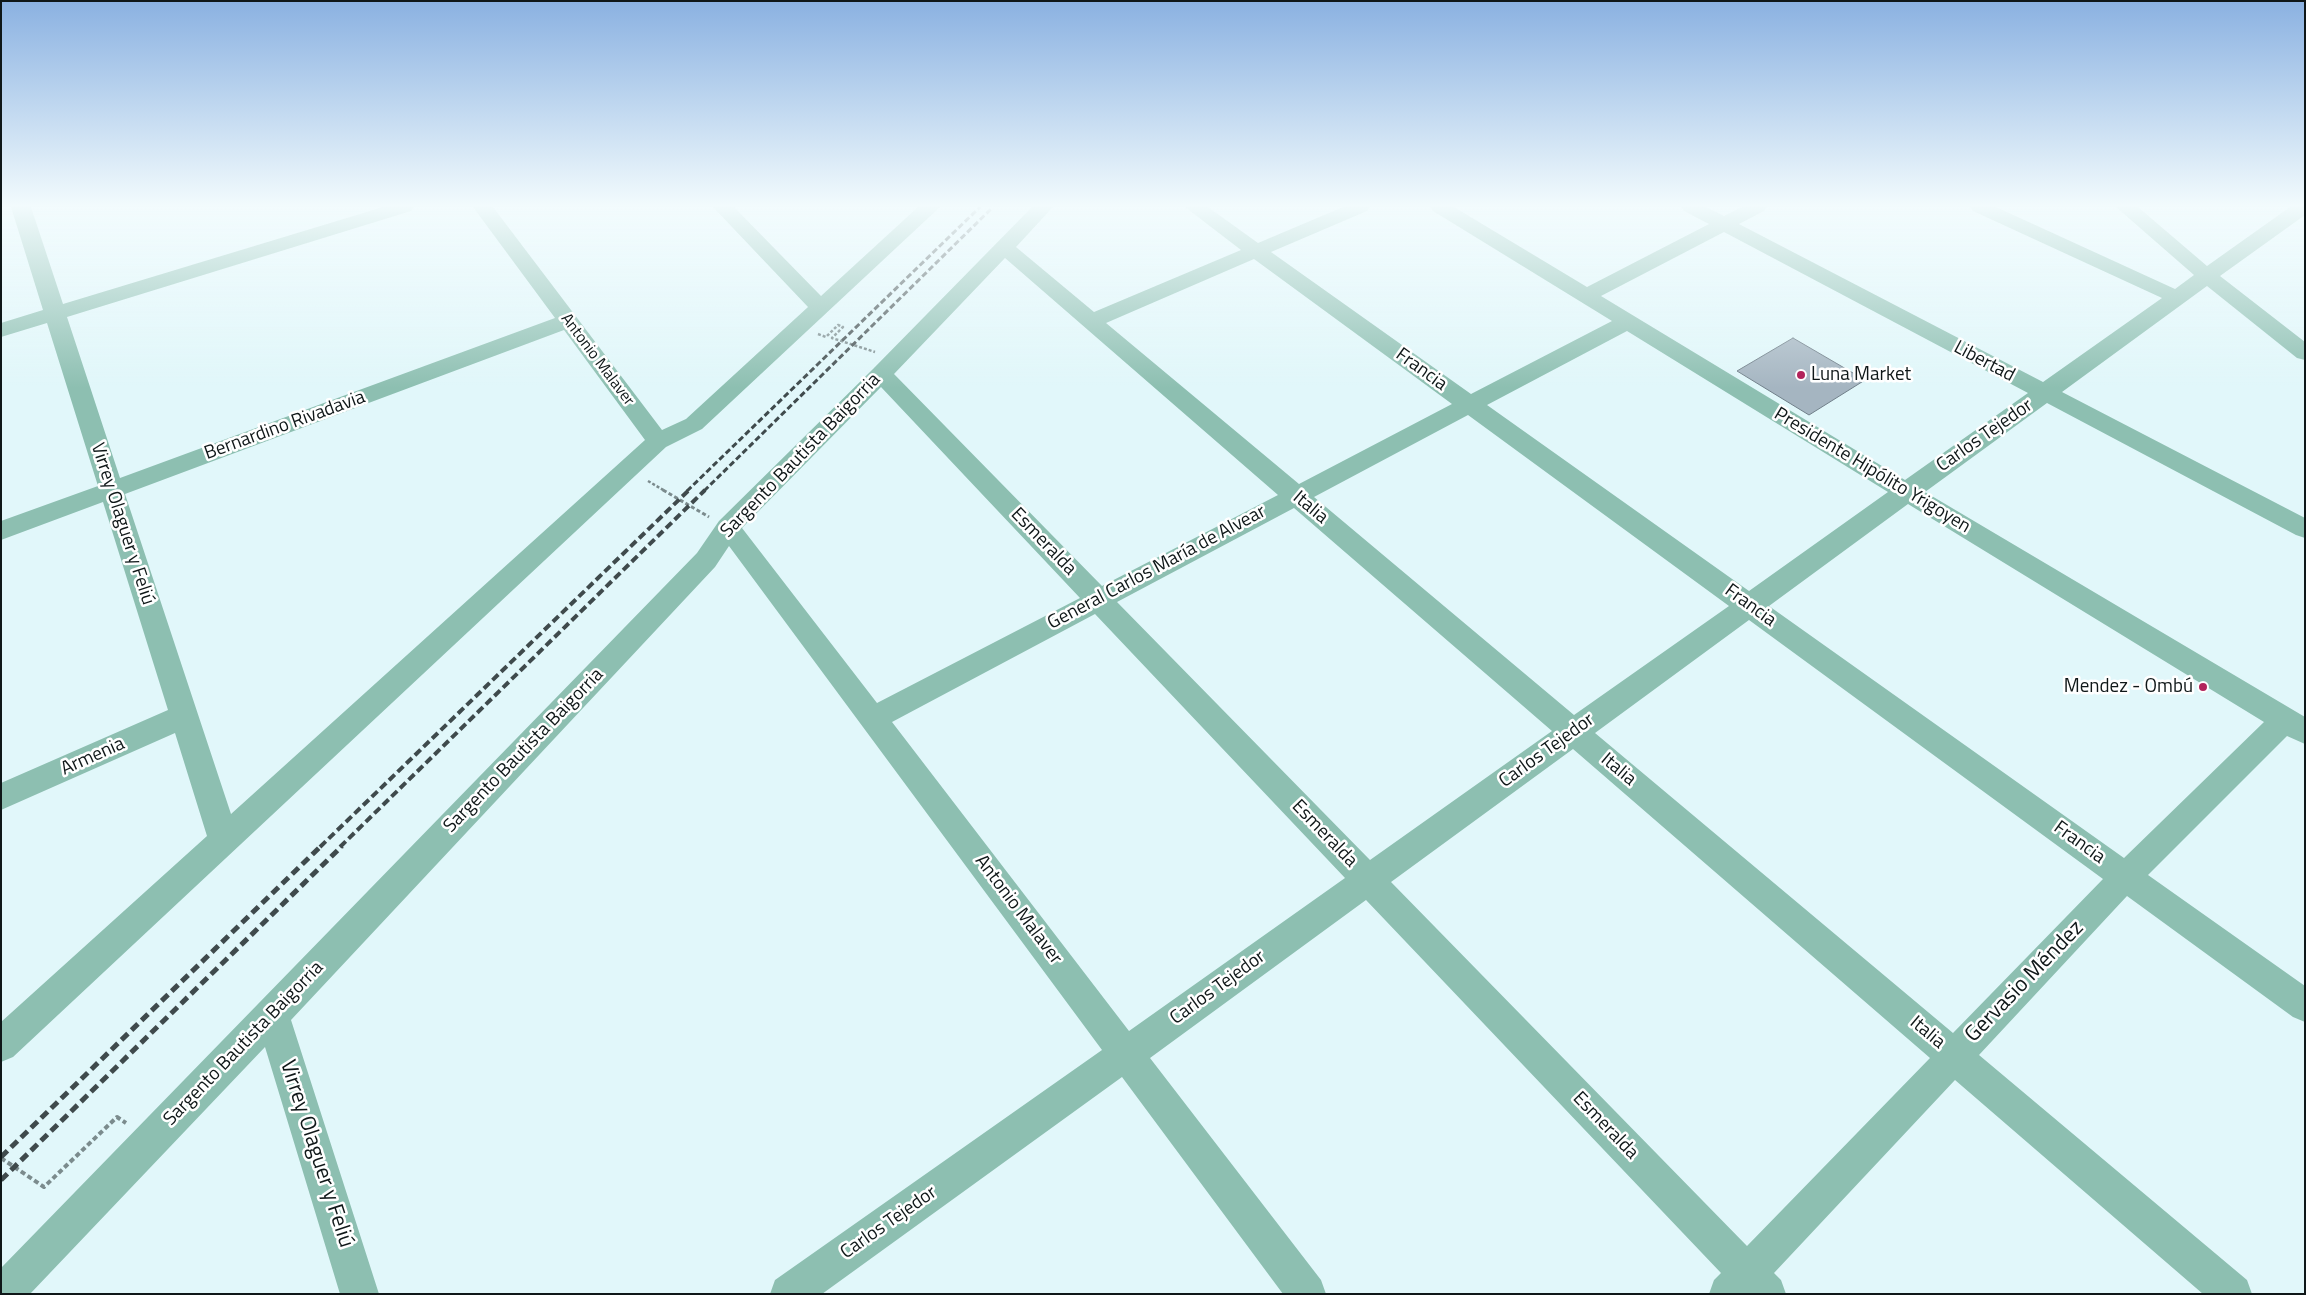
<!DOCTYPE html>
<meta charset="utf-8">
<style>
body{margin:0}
#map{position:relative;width:2306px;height:1295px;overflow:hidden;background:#e1f7fa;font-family:"Titillium Web",sans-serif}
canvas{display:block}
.frame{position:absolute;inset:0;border:2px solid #0f1718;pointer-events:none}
</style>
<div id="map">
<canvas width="2306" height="1295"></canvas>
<div class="frame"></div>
</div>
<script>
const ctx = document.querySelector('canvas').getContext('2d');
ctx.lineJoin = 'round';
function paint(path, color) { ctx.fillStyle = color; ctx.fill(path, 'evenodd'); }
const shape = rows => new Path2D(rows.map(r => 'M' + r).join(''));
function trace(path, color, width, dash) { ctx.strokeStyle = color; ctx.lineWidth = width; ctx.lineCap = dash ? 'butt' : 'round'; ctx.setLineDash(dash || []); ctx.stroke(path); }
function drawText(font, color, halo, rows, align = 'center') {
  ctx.font = font + ' "Titillium Web",sans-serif'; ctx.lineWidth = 5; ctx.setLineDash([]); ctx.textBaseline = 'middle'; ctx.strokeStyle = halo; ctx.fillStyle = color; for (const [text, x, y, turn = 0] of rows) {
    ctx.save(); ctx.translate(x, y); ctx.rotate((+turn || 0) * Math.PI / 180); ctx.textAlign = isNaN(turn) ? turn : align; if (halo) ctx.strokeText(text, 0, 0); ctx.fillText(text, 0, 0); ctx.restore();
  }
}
const building = shape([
 [1793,338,1865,380,1809,415,1737,371,1793,338]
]);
paint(building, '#a5b5c1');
trace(building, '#707f89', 1);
trace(shape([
 [818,334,826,337,838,325,843,327,832,338,875,352],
 [648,481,665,491]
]), '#7b8b8d', 2.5, [3, 2]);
trace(shape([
 [663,490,709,517]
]), '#7b8b8d', 3, [4, 2.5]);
trace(shape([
 [1,1158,44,1187,117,1117,126,1123]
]), '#7b8b8d', 4, [5, 3]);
paint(shape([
 [11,207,31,207,63,304,383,207,414,207,411,211,67,317,120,478,555,318,473,207,493,207,662,430,686,419,808,307,713,207,734,207,821,296,918,207,940,207,702,429,666,447,13,1057,1,1062,1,1022,207,836,175,733,1,810,1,783,168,710,103,502,1,540,1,521,98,486,47,323,1,337,1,323,43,310,11,207],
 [564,330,645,440,231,814,125,494,564,330],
 [1032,207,1053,207,1016,247,1094,312,1241,250,1185,207,1208,207,1258,243,1343,207,1370,207,1367,211,1271,252,1471,394,1612,321,1433,211,1430,207,1454,207,1587,287,1709,224,1684,211,1681,207,1706,207,1724,216,1742,207,1767,207,1764,211,1739,224,2043,382,2162,298,1973,211,1970,207,1996,207,2175,289,2194,275,2116,207,2138,207,2207,266,2290,207,2305,207,2305,215,2220,276,2305,342,2305,360,2297,358,2207,286,2062,392,2305,518,2305,538,2296,535,2047,403,1925,492,2305,717,2305,744,2287,736,2148,875,2305,986,2305,1022,2293,1017,2127,896,1979,1055,2247,1280,2252,1294,2203,1294,1955,1080,1774,1273,1781,1280,1786,1294,1709,1294,1714,1280,1721,1273,1366,900,1150,1058,1321,1280,1326,1294,1283,1294,1122,1077,822,1294,770,1294,775,1280,1102,1050,729,546,715,567,291,1020,379,1294,340,1294,265,1047,30,1294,1,1294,1,1268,697,553,719,521,873,369,1032,207],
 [1724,232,2028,393,1905,480,1601,296,1724,232],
 [1005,258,1278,495,1102,586,894,374,1005,258],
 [1254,259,1452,404,1299,484,1106,323,1254,259],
 [1627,331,1888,492,1749,591,1487,405,1627,331],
 [881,387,1080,598,877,703,742,528,881,387],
 [1468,415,1729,606,1574,715,1314,497,1468,415],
 [1908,504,2264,722,2124,858,1769,606,1908,504],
 [1294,508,1552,731,1370,860,1117,602,1294,508],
 [1095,614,1345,878,1129,1031,892,722,1095,614],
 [1749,620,2103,879,1953,1033,1595,733,1749,620],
 [1573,749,1930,1058,1747,1246,1391,882,1573,749]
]), '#8dbfb1');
trace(shape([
 [687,491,980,207],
 [704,491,993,207]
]), '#3f4a4c', 3, [6, 3]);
trace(shape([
 [320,847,689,490],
 [340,847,705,490]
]), '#3f4a4c', 4, [8, 4]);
trace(shape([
 [1,1157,321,846],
 [1,1180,342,846]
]), '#3f4a4c', 5, [9, 5]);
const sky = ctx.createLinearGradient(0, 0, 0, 388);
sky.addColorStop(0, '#8ab1e1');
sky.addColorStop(0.53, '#f2fbfd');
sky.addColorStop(1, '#f2fbfd00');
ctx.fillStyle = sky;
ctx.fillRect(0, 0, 2306, 388);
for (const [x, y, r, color] of [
 [1801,375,5,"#b2245b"],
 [2203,687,5,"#b2245b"]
]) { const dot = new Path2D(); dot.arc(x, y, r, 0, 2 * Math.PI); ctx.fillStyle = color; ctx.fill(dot); trace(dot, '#fff', 2); }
drawText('16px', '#0f1718', '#fff', [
 ["Antonio Malaver",597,360,53]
]);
drawText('19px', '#0f1718', '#fff', [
 ["Libertad",1984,362,28],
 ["Francia",1421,370,36],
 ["Bernardino Rivadavia",285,426,-20],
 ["Carlos Tejedor",1985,436,-35],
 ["Sargento Bautista Baigorria",801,456,-46],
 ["Presidente Hipólito Yrigoyen",1872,471,31],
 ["Italia",1310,508,40],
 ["Virrey Olaguer y Feliú",122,524,72],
 ["Esmeralda",1043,542,46],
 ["General Carlos María de Alvear",1157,568,-28],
 ["Francia",1750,606,36],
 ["Sargento Bautista Baigorria",524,751,-46],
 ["Carlos Tejedor",1547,751,-36],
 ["Armenia",93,757,-24],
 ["Italia",1618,770,40],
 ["Esmeralda",1324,834,46],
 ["Francia",2079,843,36],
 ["Antonio Malaver",1018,910,53],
 ["Carlos Tejedor",1218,988,-36],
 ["Italia",1927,1033,40],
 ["Sargento Bautista Baigorria",244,1044,-46],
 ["Esmeralda",1605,1126,46],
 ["Carlos Tejedor",889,1223,-35]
]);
drawText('19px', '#0f1718', '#fff', [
 ["Luna Market",1811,375],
 ["Mendez - Ombú",2193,687,"right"]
], 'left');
drawText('22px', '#0f1718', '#fff', [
 ["Gervasio Méndez",2025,982,-46],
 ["Virrey Olaguer y Feliú",316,1154,72]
]);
</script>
